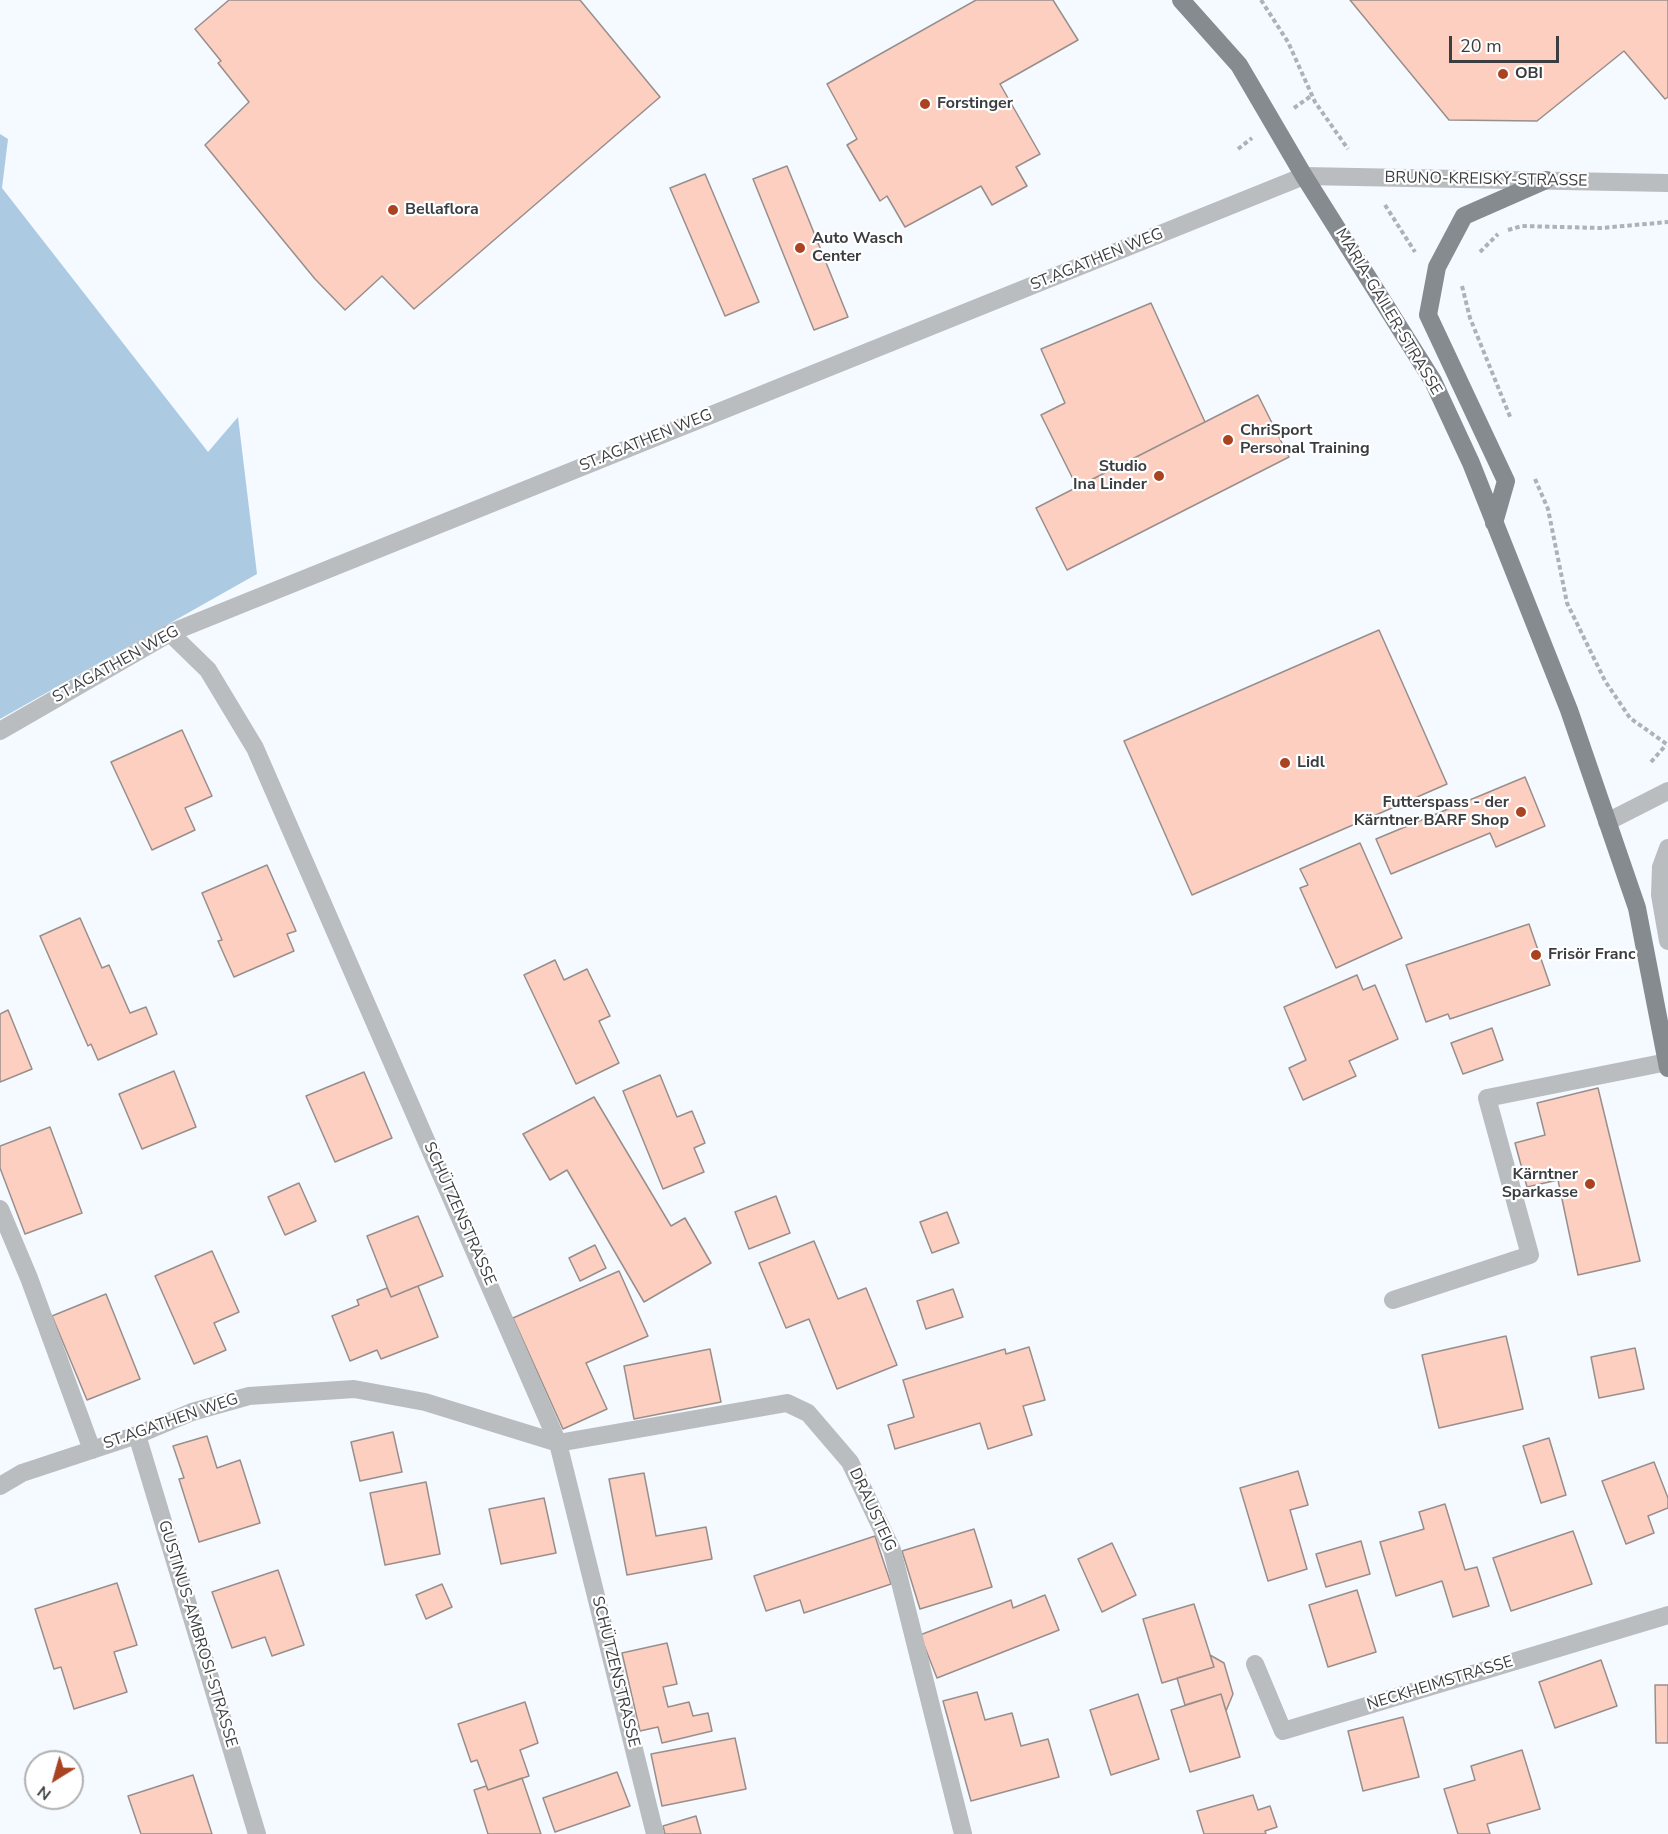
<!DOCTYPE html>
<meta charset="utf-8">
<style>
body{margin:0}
#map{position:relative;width:1668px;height:1834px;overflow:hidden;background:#f4faff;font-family:"Nunito Sans",sans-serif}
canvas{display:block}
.north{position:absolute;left:24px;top:1750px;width:60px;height:60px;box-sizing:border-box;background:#fff;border:2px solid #b1b1b3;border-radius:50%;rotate:217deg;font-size:16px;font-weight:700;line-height:24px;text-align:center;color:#3b3d40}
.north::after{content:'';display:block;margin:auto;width:21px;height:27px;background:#aa4320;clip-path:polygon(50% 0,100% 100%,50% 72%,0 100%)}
.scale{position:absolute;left:1449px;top:36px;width:110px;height:27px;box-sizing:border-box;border:3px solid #3b3d40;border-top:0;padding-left:8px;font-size:18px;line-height:21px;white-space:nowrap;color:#3b3d40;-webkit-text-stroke:4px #fff;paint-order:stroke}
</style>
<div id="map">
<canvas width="1668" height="1834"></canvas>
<div class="north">N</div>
<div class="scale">20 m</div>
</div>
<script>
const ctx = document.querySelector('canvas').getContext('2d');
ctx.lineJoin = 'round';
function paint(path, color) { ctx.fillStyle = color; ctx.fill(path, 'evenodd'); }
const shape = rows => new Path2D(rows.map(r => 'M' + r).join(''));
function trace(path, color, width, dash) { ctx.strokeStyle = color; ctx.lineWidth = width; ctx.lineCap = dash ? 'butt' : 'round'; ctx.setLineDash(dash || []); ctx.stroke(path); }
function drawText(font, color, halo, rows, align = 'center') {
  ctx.font = font + ' "Nunito Sans",sans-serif'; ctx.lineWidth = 4.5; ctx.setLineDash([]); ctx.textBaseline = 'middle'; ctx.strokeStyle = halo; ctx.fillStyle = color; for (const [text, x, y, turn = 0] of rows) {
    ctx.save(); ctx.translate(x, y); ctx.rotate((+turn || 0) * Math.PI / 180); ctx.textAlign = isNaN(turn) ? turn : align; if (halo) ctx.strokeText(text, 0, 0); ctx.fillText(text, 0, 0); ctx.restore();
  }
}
paint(shape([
 [0,134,8,139,2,188,208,452,238,417,257,574,0,719]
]), '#adcae3');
const building = shape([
 [229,0,580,0,660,97,414,309,382,276,345,310,315,279,205,145,249,102,218,63,221,61,195,29,229,0],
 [976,0,1053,0,1078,40,1000,84,1040,154,1016,167,1027,186,992,205,981,186,905,227,887,196,880,201,847,145,857,139,827,84,976,0],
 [1350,0,1668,0,1668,97,1665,99,1624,51,1537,121,1449,120,1350,0],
 [787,166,848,317,814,330,753,179,787,166],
 [705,174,759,302,725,316,670,188,705,174],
 [1151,303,1205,422,1077,487,1041,415,1065,403,1041,349,1151,303],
 [1258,395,1289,457,1067,570,1036,508,1258,395],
 [1379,630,1447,784,1192,895,1124,741,1379,630],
 [182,730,212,796,185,808,195,830,152,850,111,762,182,730],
 [1525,777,1545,826,1496,847,1490,833,1391,874,1376,839,1525,777],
 [1360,843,1402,938,1336,968,1300,888,1308,885,1300,869,1360,843],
 [267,865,296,931,287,934,294,951,234,977,218,941,222,940,202,893,267,865],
 [80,918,102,968,109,965,130,1013,146,1007,157,1034,98,1060,91,1044,88,1046,40,936,80,918],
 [1529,924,1550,985,1450,1019,1448,1014,1426,1022,1406,965,1529,924],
 [555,960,564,980,587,969,610,1016,599,1021,619,1063,576,1084,524,975,555,960],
 [1357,975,1363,990,1375,985,1398,1039,1349,1061,1356,1076,1303,1100,1289,1068,1306,1060,1284,1007,1357,975],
 [8,1010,32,1069,0,1082,0,1014,8,1010],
 [1492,1028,1503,1060,1463,1074,1451,1043,1492,1028],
 [174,1071,196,1127,142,1149,119,1094,174,1071],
 [364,1072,392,1138,335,1162,306,1096,364,1072],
 [660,1075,677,1117,692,1111,705,1143,694,1148,704,1172,663,1189,623,1091,660,1075],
 [1598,1088,1640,1261,1578,1275,1558,1180,1527,1187,1515,1143,1545,1135,1537,1103,1598,1088],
 [594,1097,671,1226,685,1218,711,1263,644,1302,567,1170,550,1180,523,1134,594,1097],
 [50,1127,82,1213,25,1234,0,1168,0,1146,50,1127],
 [299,1183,316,1221,285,1235,268,1197,299,1183],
 [776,1196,790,1233,749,1249,735,1212,776,1196],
 [947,1212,959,1243,932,1253,920,1222,947,1212],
 [418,1216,443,1276,391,1297,367,1236,418,1216],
 [814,1241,838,1299,866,1288,897,1365,837,1389,809,1319,786,1328,759,1263,814,1241],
 [595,1245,606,1268,580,1281,569,1258,595,1245],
 [212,1251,239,1312,214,1323,226,1350,194,1364,155,1276,212,1251],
 [619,1271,648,1336,586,1363,607,1409,563,1429,513,1318,619,1271],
 [418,1286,438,1337,381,1359,377,1350,350,1361,332,1316,359,1305,357,1300,387,1288,391,1297,418,1286],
 [953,1289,963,1317,926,1329,917,1301,953,1289],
 [106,1294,140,1379,87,1400,52,1316,106,1294],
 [1506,1336,1523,1409,1439,1428,1422,1355,1506,1336],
 [1029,1347,1045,1400,1023,1406,1032,1435,988,1449,980,1423,895,1449,888,1425,914,1417,903,1380,1005,1349,1006,1354,1029,1347],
 [1635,1348,1644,1389,1599,1398,1591,1357,1635,1348],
 [710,1349,721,1402,634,1419,624,1366,710,1349],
 [393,1432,402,1472,360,1481,351,1442,393,1432],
 [207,1436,217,1468,240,1460,260,1523,199,1542,179,1479,184,1478,173,1446,207,1436],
 [1549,1438,1566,1495,1541,1503,1523,1446,1549,1438],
 [1654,1462,1668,1498,1668,1508,1648,1516,1654,1533,1626,1544,1602,1481,1654,1462],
 [1298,1471,1308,1505,1290,1510,1307,1569,1268,1581,1240,1488,1298,1471],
 [644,1473,656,1536,706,1527,712,1559,627,1575,609,1479,644,1473],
 [426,1482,440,1554,385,1565,370,1493,426,1482],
 [544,1498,556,1553,501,1564,489,1509,544,1498],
 [1445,1504,1465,1570,1477,1567,1489,1606,1453,1617,1442,1581,1396,1596,1380,1542,1424,1529,1419,1512,1445,1504],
 [974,1529,992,1587,920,1609,902,1551,974,1529],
 [1573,1531,1592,1584,1511,1611,1493,1558,1573,1531],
 [875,1536,891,1584,804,1613,800,1600,766,1611,754,1576,875,1536],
 [1361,1541,1370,1574,1326,1587,1316,1554,1361,1541],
 [1112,1543,1136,1595,1102,1612,1078,1559,1112,1543],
 [278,1570,304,1645,272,1656,265,1637,232,1648,212,1592,278,1570],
 [117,1583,137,1645,114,1652,127,1692,74,1709,61,1667,54,1669,35,1609,117,1583],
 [442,1584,452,1607,426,1619,416,1595,442,1584],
 [1357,1590,1376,1652,1328,1667,1309,1605,1357,1590],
 [1045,1595,1059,1630,937,1678,920,1635,1011,1600,1013,1608,1045,1595],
 [1194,1604,1214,1667,1162,1683,1143,1619,1194,1604],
 [667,1643,677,1684,663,1687,668,1707,689,1702,693,1716,708,1713,712,1731,662,1743,658,1727,640,1731,622,1653,667,1643],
 [1210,1655,1224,1663,1233,1694,1226,1711,1221,1694,1185,1705,1177,1678,1214,1667,1210,1655],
 [1601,1660,1617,1706,1555,1728,1539,1682,1601,1660],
 [1655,1685,1668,1685,1668,1743,1656,1743,1655,1685],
 [977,1692,985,1720,1012,1713,1021,1746,1048,1739,1059,1777,971,1801,943,1701,977,1692],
 [1138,1694,1159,1759,1111,1775,1090,1710,1138,1694],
 [1221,1694,1240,1757,1190,1772,1171,1710,1221,1694],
 [525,1702,538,1743,520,1750,529,1776,488,1790,477,1760,471,1762,458,1724,525,1702],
 [1403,1717,1419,1777,1363,1791,1348,1731,1403,1717],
 [735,1738,746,1789,662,1806,651,1754,735,1738],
 [1522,1750,1540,1809,1487,1824,1490,1834,1458,1834,1444,1789,1475,1780,1471,1766,1522,1750],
 [617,1772,630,1806,555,1832,543,1798,617,1772],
 [193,1775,212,1834,141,1834,128,1796,193,1775],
 [522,1778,541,1834,488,1834,474,1790,486,1786,488,1790,522,1778],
 [1253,1795,1258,1810,1270,1806,1277,1827,1265,1831,1266,1834,1204,1834,1197,1811,1253,1795],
 [696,1816,701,1834,665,1834,663,1826,696,1816]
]);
paint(building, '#fdcfc1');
trace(building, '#988f8c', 1.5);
trace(shape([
 [1261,0,1288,42,1315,102,1348,149],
 [1294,108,1311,96],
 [1238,149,1252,138],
 [1385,205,1415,252],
 [1508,230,1522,226,1601,228,1668,222],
 [1480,252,1498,234],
 [1462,286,1470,318,1511,419],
 [1535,479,1548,509,1567,603,1605,681,1630,718,1668,745],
 [1651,762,1666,745]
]), '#adb2b6', 4, [4.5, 3]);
trace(shape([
 [170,633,208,670,255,748,558,1443,655,1834],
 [0,731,170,633,1304,176,1668,183],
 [1607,822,1668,791],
 [1668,848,1661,867,1660,895,1668,941],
 [0,1209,29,1278,92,1450],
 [1393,1300,1530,1255,1487,1098,1667,1062],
 [137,1435,257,1834],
 [0,1486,22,1473,137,1435,192,1412,249,1396,354,1389,425,1402,558,1443,787,1403,808,1413,850,1462,892,1550,963,1834],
 [1255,1664,1283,1731,1668,1615]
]), '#babdc0', 18);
trace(shape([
 [1181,0,1239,65,1304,176,1433,381,1471,463,1569,710,1637,908,1668,1068],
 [1494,523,1506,481,1428,315,1437,267,1464,216,1546,180]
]), '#868b90', 18);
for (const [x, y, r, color] of [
 [1503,74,6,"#aa4320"],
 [925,104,6,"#aa4320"],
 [393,210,6,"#aa4320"],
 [800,248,6,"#aa4320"],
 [1228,440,6,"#aa4320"],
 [1159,476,6,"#aa4320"],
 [1285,763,6,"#aa4320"],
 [1521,812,6,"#aa4320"],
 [1536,955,6,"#aa4320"],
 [1590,1184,6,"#aa4320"]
]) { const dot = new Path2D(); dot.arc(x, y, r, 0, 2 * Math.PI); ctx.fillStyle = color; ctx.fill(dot); trace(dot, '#fff', 2); }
drawText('bold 16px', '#3b3d40', '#fff', [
 ["OBI",1515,74],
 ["Forstinger",937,104],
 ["Bellaflora",405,210],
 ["Auto Wasch",812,239],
 ["Center",812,257],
 ["ChriSport",1240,431],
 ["Personal Training",1240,449],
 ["Studio",1147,467,"right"],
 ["Ina Linder",1147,485,"right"],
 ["Lidl",1297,763],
 ["Futterspass - der",1509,803,"right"],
 ["Kärntner BARF Shop",1509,821,"right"],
 ["Frisör Franc",1548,955],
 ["Kärntner",1578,1175,"right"],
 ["Sparkasse",1578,1193,"right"]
], 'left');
drawText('16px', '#3b3d40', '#fff', [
 ["BRUNO-KREISKY-STRASSE",1486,180,1],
 ["ST.AGATHEN WEG",1097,260,-22],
 ["MARIA-GAILER-STRASSE",1388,312,59],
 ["ST.AGATHEN WEG",646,441,-22],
 ["ST.AGATHEN WEG",116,665,-29],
 ["SCHÜTZENSTRASSE",459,1214,66],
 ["ST.AGATHEN WEG",171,1422,-19],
 ["DRAUSTEIG",872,1510,65],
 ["GUSTINUS-AMBROSI-STRASSE",197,1634,73],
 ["SCHÜTZENSTRASSE",615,1672,76],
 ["NECKHEIMSTRASSE",1440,1684,-17]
]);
</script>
